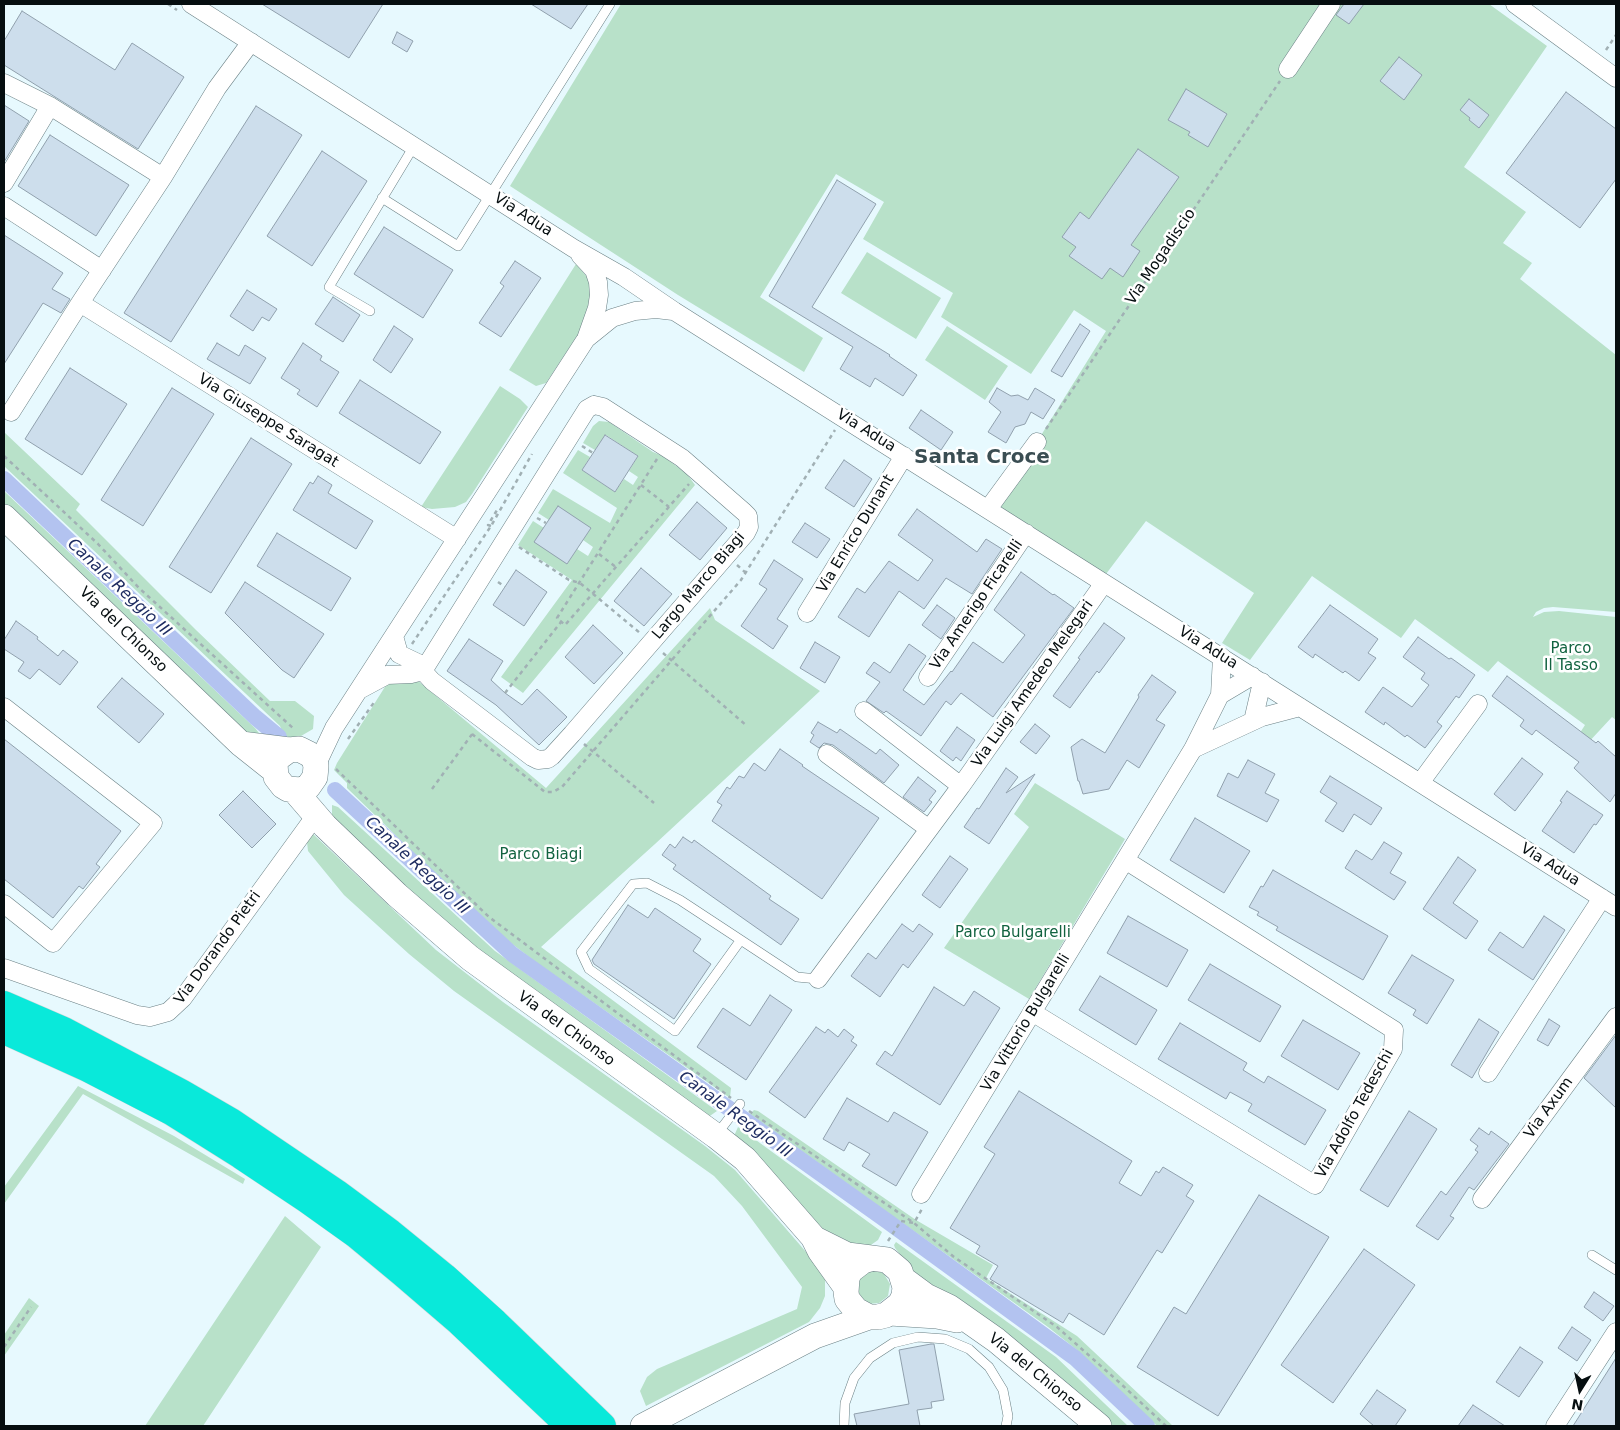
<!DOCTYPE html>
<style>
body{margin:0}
#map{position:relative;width:1620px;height:1430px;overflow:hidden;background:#e7f9fe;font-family:"DejaVu Sans",sans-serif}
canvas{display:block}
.frame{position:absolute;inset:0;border:5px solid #060e10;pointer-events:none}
.north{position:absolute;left:1555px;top:1365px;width:50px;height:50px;-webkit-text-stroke:4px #fff;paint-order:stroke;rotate:190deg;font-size:14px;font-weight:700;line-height:20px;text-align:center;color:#060e10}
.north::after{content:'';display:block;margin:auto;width:18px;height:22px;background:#060e10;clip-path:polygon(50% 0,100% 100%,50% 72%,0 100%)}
</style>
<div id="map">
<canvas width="1620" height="1430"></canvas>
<div class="frame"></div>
<div class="north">N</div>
</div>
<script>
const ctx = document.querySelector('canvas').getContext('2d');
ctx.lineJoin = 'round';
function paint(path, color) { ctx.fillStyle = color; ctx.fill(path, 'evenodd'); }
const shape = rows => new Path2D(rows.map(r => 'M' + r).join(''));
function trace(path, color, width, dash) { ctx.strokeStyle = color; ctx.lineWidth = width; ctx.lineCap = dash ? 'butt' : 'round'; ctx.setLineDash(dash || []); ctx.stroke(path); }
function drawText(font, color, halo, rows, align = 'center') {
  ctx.font = font + ' "DejaVu Sans",sans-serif'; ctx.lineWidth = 5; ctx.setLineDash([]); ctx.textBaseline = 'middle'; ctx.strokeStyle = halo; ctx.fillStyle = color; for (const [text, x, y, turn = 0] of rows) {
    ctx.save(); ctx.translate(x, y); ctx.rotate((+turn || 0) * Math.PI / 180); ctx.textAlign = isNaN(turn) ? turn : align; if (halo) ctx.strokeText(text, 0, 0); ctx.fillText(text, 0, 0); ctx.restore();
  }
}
paint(shape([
 [621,4,1489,4,1547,46,1464,167,1526,212,1503,243,1532,263,1520,279,1616,355,1616,612,1553,607,1544,608,1536,612,1533,617,1544,612,1559,611,1616,617,1616,720,1612,717,1574,758,1567,753,1585,725,1498,661,1488,672,1415,619,1401,638,1312,576,1250,660,1222,643,1254,593,1146,521,1106,574,997,506,1106,331,1074,310,1031,374,941,317,953,293,863,239,884,202,836,174,760,297,823,338,804,372,678,295,510,186],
 [867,252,941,298,916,339,841,293],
 [576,264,588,278,593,294,583,327,546,383,536,386,509,370],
 [947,326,1008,366,985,400,925,360],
 [500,386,520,399,528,407,472,494,466,502,455,507,432,509,421,507],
 [599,421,609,422,653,452,663,456,687,474,695,485,523,693,501,677,572,580,518,545,533,521,544,528,567,564,577,549,588,556,593,547,583,540,591,528,549,520,538,513,553,489,610,523,617,508,563,473,578,450,590,457,582,470,615,492,624,479,633,485,638,477,629,471,638,456,606,435,595,450,583,443,593,426],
 [4,432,80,504,76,510,196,630,270,701,295,701,314,716,313,729,301,736,295,738,284,736,280,726,4,466],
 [4,491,255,728,259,733,259,738,244,738,4,511],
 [710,608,715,620,820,691,655,844,541,947,731,1088,730,1098,537,963,490,927,347,788,347,783,334,770,337,763,388,682,417,680,546,788],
 [1035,783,1125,839,1029,999,944,948,1029,827,1014,814],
 [332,805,338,807,495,951,717,1111,704,1120,471,950,332,822],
 [312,833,436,950,503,1002,705,1146,735,1170,813,1260,825,1276,825,1296,820,1308,809,1322,646,1406,640,1391,647,1377,657,1369,797,1309,802,1287,742,1206,714,1176,454,991,409,954,344,895,308,851,307,842],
 [78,1086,174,1136,245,1179,243,1184,83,1094,4,1204,4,1187],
 [754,1110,758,1111,916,1220,993,1265,986,1278,1077,1336,1173,1426,1157,1426,1077,1350,1048,1327,750,1114],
 [738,1127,882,1232,878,1240,868,1247,835,1245,734,1136],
 [285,1216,321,1247,203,1426,145,1426],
 [896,1242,1056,1357,1128,1426,1109,1426,939,1290,916,1274,895,1248,894,1245],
 [868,1270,879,1271,884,1274,890,1284,888,1296,879,1303,868,1304,859,1298,856,1282],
 [29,1298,39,1306,4,1356,4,1335]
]), '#b8e1c9');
trace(shape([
 [4,479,255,717,279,737],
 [335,790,512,954,887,1221,1075,1358,1147,1426]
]), '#b3c3f0', 16);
const building = shape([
 [262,4,383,4,349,58,262,4],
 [531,4,588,4,571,29,531,4],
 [1344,4,1364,4,1349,24,1336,15,1344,4],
 [22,11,115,70,132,43,184,77,138,149,4,65,4,41,22,11],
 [397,32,413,41,407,52,392,43,397,32],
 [1399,57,1422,75,1404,100,1380,81,1399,57],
 [1186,89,1227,114,1208,147,1188,135,1190,132,1168,120,1186,89],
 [1566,92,1616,129,1616,179,1580,228,1506,173,1566,92],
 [1469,99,1489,115,1479,128,1469,120,1470,118,1460,110,1469,99],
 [4,105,29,121,4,162,4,105],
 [256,106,302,135,171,342,124,313,256,106],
 [50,135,129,185,96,236,18,186,50,135],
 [1138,149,1179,177,1131,245,1140,251,1123,277,1110,268,1102,279,1069,256,1076,247,1062,237,1080,212,1089,219,1138,149],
 [322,151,367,181,312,266,267,236,322,151],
 [837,180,876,204,812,307,890,355,889,356,917,375,903,396,875,378,870,387,840,369,853,347,769,296,837,180],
 [384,227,453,270,423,318,354,274,384,227],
 [4,235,63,273,52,289,70,299,61,313,43,303,4,364,4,235],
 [515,261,541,278,501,337,479,323,504,286,500,283,515,261],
 [247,290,277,309,269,321,262,317,253,331,230,316,247,290],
 [333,297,360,315,343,342,315,324,333,297],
 [1080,324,1090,331,1062,377,1051,371,1080,324],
 [394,326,413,339,391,373,373,360,394,326],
 [217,343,239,356,245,345,266,358,250,384,207,359,217,343],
 [303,343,322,356,320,360,339,372,317,407,297,394,300,390,281,378,303,343],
 [70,368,127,404,82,475,25,439,70,368],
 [360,380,441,432,420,464,339,413,360,380],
 [172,388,214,414,143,526,101,500,172,388],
 [997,388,1011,396,1018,395,1028,400,1035,388,1055,400,1043,419,1031,412,1025,424,1015,427,1006,443,988,432,1001,412,989,402,997,388],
 [921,410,953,432,941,450,909,428,921,410],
 [605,435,638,456,615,492,582,470,605,435],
 [251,438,292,464,211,593,169,567,251,438],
 [844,460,872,479,854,507,825,488,844,460],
 [318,476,332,485,328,493,373,521,356,549,293,510,310,482,313,484,318,476],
 [697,502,727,528,700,560,669,535,697,502],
 [558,506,591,528,567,564,534,542,558,506],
 [917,509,977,552,986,539,1002,549,972,594,946,578,924,609,899,591,869,637,838,617,857,588,865,593,889,561,918,581,933,560,898,535,917,509],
 [805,523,830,539,817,558,792,542,805,523],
 [277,533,351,578,331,611,257,566,277,533],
 [774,560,803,579,777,619,788,626,773,649,741,626,767,589,759,584,774,560],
 [641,568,672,594,644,626,614,601,641,568],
 [516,570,547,592,524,626,493,605,516,570],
 [1021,572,1053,595,1054,594,1074,608,993,717,961,693,951,705,946,701,921,736,886,711,884,713,866,701,880,682,866,673,874,662,890,673,909,644,926,656,903,690,924,705,951,671,952,672,973,642,1003,663,1025,635,994,610,1021,572],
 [245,582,324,634,294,678,282,670,225,613,245,582],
 [937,605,955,618,941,639,922,625,937,605],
 [1330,605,1378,639,1368,653,1376,658,1359,681,1345,671,1343,673,1315,654,1313,658,1298,647,1330,605],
 [16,621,38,637,37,639,58,656,63,650,78,662,60,685,39,669,30,679,18,671,24,662,4,649,4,640,16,621],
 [1104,623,1125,638,1099,673,1097,671,1070,708,1053,696,1080,659,1078,658,1104,623],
 [593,625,623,653,594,684,565,657,593,625],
 [1418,637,1449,659,1451,658,1475,675,1459,698,1456,696,1437,722,1442,726,1425,748,1407,735,1405,737,1385,722,1384,725,1365,712,1383,687,1412,707,1429,685,1421,679,1425,673,1403,657,1418,637],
 [469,639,503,661,491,680,505,693,522,705,537,689,567,717,539,745,496,705,447,671,469,639],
 [815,642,840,657,825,683,800,668,815,642],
 [1152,675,1176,692,1156,720,1165,725,1139,768,1127,760,1109,789,1083,794,1079,781,1078,781,1071,747,1082,739,1105,753,1139,697,1138,695,1152,675],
 [1507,676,1596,743,1598,741,1616,757,1616,793,1610,802,1574,768,1579,762,1536,730,1532,735,1520,726,1524,720,1492,696,1507,676],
 [122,678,164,714,139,743,97,707,122,678],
 [818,722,837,733,840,729,876,754,880,749,899,765,884,783,833,745,824,743,819,748,810,742,814,735,811,733,818,722],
 [1035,724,1050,736,1036,754,1020,742,1035,724],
 [957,727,975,740,961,761,956,757,953,761,940,751,957,727],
 [4,739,121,831,96,864,100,867,83,889,79,886,53,918,4,879,4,739],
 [780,749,803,765,802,766,879,818,822,899,712,821,722,805,717,802,727,787,730,789,739,776,744,778,754,763,765,771,780,749],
 [1522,758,1543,774,1515,811,1494,794,1522,758],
 [1248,760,1275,774,1265,793,1279,800,1267,822,1217,796,1228,773,1238,778,1248,760],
 [1006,768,1018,777,1006,793,1035,774,989,844,964,827,977,808,979,809,1006,768],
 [1330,776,1382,808,1371,825,1354,814,1343,832,1325,821,1337,803,1320,792,1330,776],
 [918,777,936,791,929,800,932,802,924,812,903,797,918,777],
 [243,791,276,824,252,848,219,815,243,791],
 [1567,791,1603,815,1596,825,1594,824,1574,853,1542,831,1562,802,1560,801,1567,791],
 [1195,818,1250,851,1224,893,1170,860,1195,818],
 [683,837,692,843,694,840,771,896,769,899,799,919,781,945,673,869,676,865,662,855,670,844,675,848,683,837],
 [1384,842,1402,853,1390,873,1406,882,1394,900,1345,868,1356,850,1372,860,1384,842],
 [950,856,968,869,940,908,922,895,950,856],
 [1458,857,1476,870,1453,903,1478,921,1466,939,1423,909,1458,857],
 [1273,870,1388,936,1363,980,1276,930,1278,927,1257,915,1259,912,1249,907,1261,886,1263,887,1273,870],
 [628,905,648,918,655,908,701,939,693,951,711,964,674,1019,594,964,592,960,628,905],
 [1128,916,1188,950,1167,987,1107,953,1128,916],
 [1544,916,1565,930,1533,980,1488,950,1500,932,1523,948,1544,916],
 [902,924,913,932,919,924,933,934,908,968,903,964,880,997,851,976,868,953,876,959,902,924],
 [1412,955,1454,980,1427,1024,1413,1015,1416,1010,1388,993,1412,955],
 [1210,964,1281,1006,1260,1042,1188,1000,1210,964],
 [1100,976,1157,1010,1136,1045,1079,1010,1100,976],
 [934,987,964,1006,974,991,1000,1008,940,1105,876,1064,885,1051,892,1056,934,987],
 [770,995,792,1010,746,1080,697,1047,723,1008,750,1026,770,995],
 [1479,1019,1499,1032,1472,1078,1451,1065,1479,1019],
 [1549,1019,1560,1026,1548,1046,1537,1040,1549,1019],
 [1303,1020,1360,1053,1338,1090,1281,1056,1303,1020],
 [1180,1023,1247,1063,1243,1070,1264,1083,1268,1076,1326,1110,1305,1145,1248,1111,1252,1104,1230,1092,1226,1099,1158,1059,1180,1023],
 [816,1027,825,1033,828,1029,838,1037,844,1029,854,1037,851,1041,857,1045,805,1118,769,1092,816,1027],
 [1616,1035,1616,1108,1584,1078,1616,1035],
 [1019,1091,1132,1161,1119,1183,1141,1196,1156,1171,1159,1173,1163,1167,1193,1185,1186,1196,1194,1201,1162,1253,1157,1250,1104,1335,1069,1313,1063,1323,990,1279,998,1266,976,1253,980,1246,950,1228,995,1154,984,1147,1019,1091],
 [847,1098,888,1122,894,1112,928,1132,896,1186,862,1166,870,1154,849,1142,844,1151,823,1139,847,1098],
 [1409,1111,1437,1129,1388,1207,1360,1190,1409,1111],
 [1479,1128,1489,1135,1491,1131,1509,1144,1474,1190,1469,1187,1450,1216,1454,1218,1438,1240,1416,1226,1441,1191,1446,1195,1478,1152,1475,1150,1478,1146,1470,1140,1479,1128],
 [1259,1195,1329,1237,1218,1416,1137,1367,1174,1307,1186,1314,1259,1195],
 [1364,1249,1415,1285,1333,1403,1281,1365,1364,1249],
 [1594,1292,1614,1306,1603,1321,1584,1307,1594,1292],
 [1572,1327,1591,1340,1577,1361,1558,1348,1572,1327],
 [931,1344,934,1344,944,1400,931,1402,932,1408,917,1410,920,1426,857,1426,854,1414,909,1404,899,1350,931,1344],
 [1520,1347,1543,1362,1519,1397,1496,1382,1520,1347],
 [1616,1358,1616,1426,1573,1426,1616,1358],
 [1377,1390,1406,1410,1395,1426,1374,1426,1360,1414,1377,1390],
 [1473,1405,1505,1426,1458,1426,1473,1405]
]);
paint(building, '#cddeec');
trace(building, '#90a0ad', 1);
const lane = shape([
 [382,198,458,246,610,4],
 [370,311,329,287,414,146],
 [740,941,675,1031,589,969,581,952,633,884,647,883,680,900,797,977,818,979],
 [717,1134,740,1104],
 [1592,1255,1616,1270],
 [844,1426,845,1403,854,1378,870,1358,893,1343,918,1337,945,1339,969,1349,989,1367,1003,1390,1008,1416,1006,1426]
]);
const street = shape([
 [191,4,573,248,624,277,674,311,1616,907],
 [1515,4,1616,78],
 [1288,69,1331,4],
 [4,83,50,106,163,177],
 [4,183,50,106],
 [4,206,102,270],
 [80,303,457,539],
 [586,339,612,318,635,311,656,309,673,311],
 [594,405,603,407,682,458,744,512,748,516,749,527,746,533,572,734,552,756,548,759,538,760,532,757,432,681,423,671,570,436,587,409,594,405],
 [11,412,80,303,163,177,217,88,251,42],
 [988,509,1037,442],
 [807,613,904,456],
 [928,677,1026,533],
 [361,689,387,675,411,674,423,671,420,664,399,654,394,636],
 [1220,695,1252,676],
 [4,707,153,823,53,943,4,904],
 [864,711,961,786],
 [1253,721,1262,682],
 [1193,749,1262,717,1300,707],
 [827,754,929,829],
 [316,766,334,728,586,339,597,308,599,295,598,282,594,270,580,255],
 [1420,783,1478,704],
 [4,968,137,1015,150,1017,168,1012,183,998,316,815],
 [818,979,961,786,1104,583],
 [1032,1012,1315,1185,1393,1049,1394,1030,1125,860],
 [1488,1073,1602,898],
 [921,1194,1193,749,1220,695,1222,657],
 [1482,1199,1616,1017],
 [1555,1426,1616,1332]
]);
const secondary = shape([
 [4,517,241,744,275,771],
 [241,744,289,750,299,749,309,754,314,759,316,766,315,777,308,787,301,790,288,789,283,786,276,777,275,764,278,758,289,750],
 [294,790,325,826,397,895,470,958,716,1136,745,1159,813,1237,820,1251,845,1286],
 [815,1239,847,1255,887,1260,900,1271,905,1287,904,1296,900,1304,886,1315,878,1317,869,1317,856,1310,847,1299,846,1292,847,1278,850,1271,863,1261,870,1259],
 [903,1279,926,1296,949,1307,996,1340,1099,1426],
 [890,1313,937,1316,957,1320],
 [643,1426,815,1336,869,1317]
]);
const highway = shape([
 [4,1005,64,1031,181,1093,231,1122,336,1193,390,1233,444,1277,495,1323,602,1426],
 [4,1030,88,1068,171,1111,241,1155,307,1199,356,1234,403,1273,460,1322,570,1426]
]);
trace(lane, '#6b8085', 10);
trace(street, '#6b8085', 19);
trace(secondary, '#6b8085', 26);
trace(highway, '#d7d8d9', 29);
trace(shape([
 [168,4,177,10],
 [1606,50,1616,35],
 [1046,429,1280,81],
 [582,446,593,453],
 [4,456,98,544,139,588,294,729],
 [657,459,557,618,565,625,689,484],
 [641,485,669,507],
 [537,518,546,523],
 [491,526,488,525,497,510,495,509],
 [519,547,569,580,580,583,640,633],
 [599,554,617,568],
 [737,565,746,573],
 [498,582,505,587],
 [412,644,491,526,532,454],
 [663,653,747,726],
 [505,693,561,622],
 [472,734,545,792,553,792,562,787,741,580,835,430],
 [348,739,375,701],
 [584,744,654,803],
 [336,769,489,917,731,1098],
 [432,789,473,733],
 [749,1111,914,1223,954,1257,1057,1327,1120,1383,1166,1426],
 [888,1241,901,1221,914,1223,922,1209],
 [4,1347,31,1307]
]), '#a1b0b4', 2.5, [4, 4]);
trace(lane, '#fff', 9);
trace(street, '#fff', 18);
trace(secondary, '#fff', 25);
trace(highway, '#09e9da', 28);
drawText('15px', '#060e10', '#fff', [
 ["Via Adua",523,215,33],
 ["Via Mogadiscio",1161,257,-56],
 ["Via Giuseppe Saragat",268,421,32],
 ["Via Adua",866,431,32],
 ["Via Enrico Dunant",856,534,-59],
 ["Largo Marco Biagi",699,586,-50],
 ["Via Amerigo Ficarelli",977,605,-56],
 ["Via del Chionso",123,630,44],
 ["Via Adua",1208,648,32],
 ["Via Luigi Amedeo Melegari",1033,684,-55],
 ["Via Adua",1550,865,32],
 ["Via Dorando Pietri",218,948,-54],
 ["Via Vittorio Bulgarelli",1026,1023,-59],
 ["Via del Chionso",566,1029,36],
 ["Via Axum",1549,1108,-54],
 ["Via Adolfo Tedeschi",1355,1114,-61],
 ["Via del Chionso",1035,1373,39]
]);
drawText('15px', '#126340', '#fff', [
 ["Parco",1571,649],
 ["Il Tasso",1571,666],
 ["Parco Biagi",541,855],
 ["Parco Bulgarelli",1013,933]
]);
drawText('italic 16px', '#1e2c61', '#fff', [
 ["Canale Reggio III",119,588,43],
 ["Canale Reggio III",417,866,43],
 ["Canale Reggio III",735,1115,36]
]);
drawText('bold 20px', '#3a4d52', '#fff', [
 ["Santa Croce",982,458]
]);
</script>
